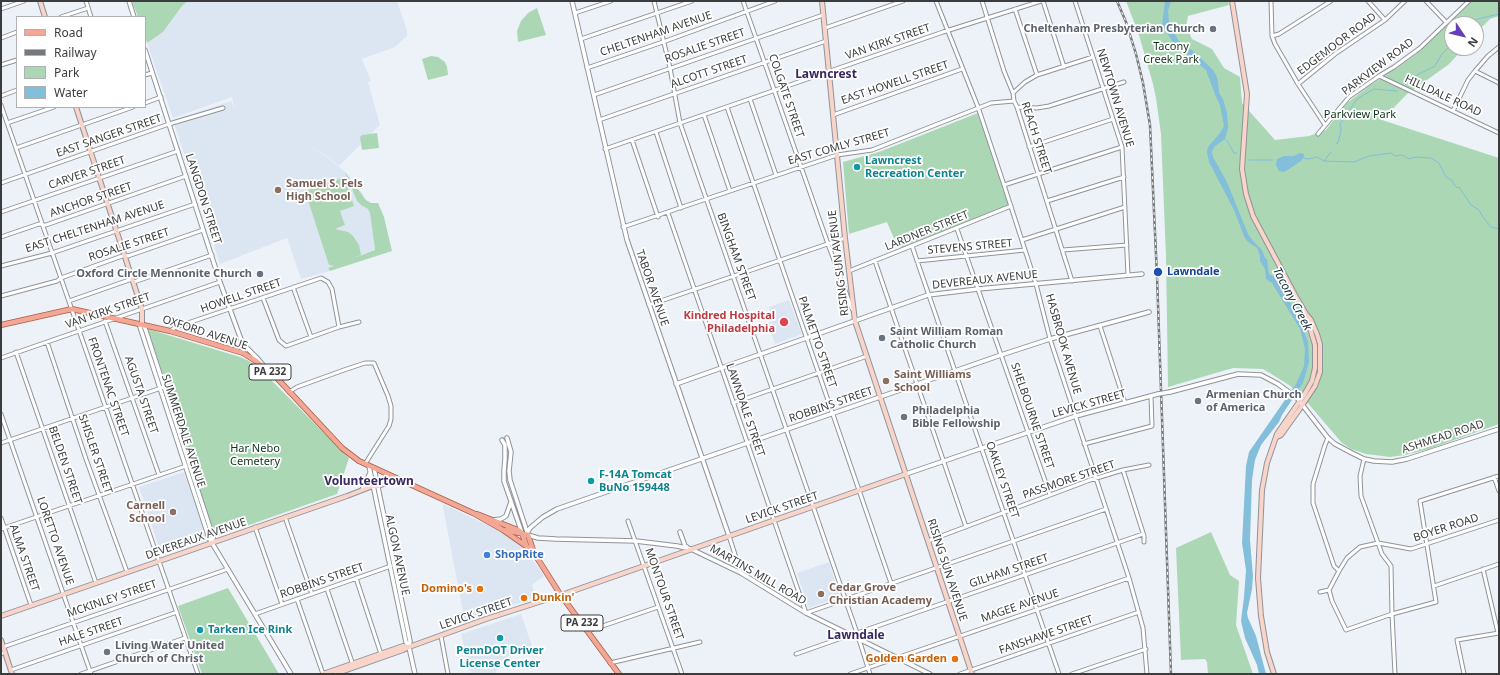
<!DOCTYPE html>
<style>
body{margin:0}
#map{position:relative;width:1500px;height:675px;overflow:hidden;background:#edf2f9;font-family:"Noto Sans",sans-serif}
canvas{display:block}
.frame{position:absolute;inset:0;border:2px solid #3a3c3e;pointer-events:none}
.legend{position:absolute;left:16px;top:16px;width:130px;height:92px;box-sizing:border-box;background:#fff;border:1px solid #b0b1b2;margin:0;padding:5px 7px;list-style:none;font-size:12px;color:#3a3c3e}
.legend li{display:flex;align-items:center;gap:8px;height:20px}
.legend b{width:20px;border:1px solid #b0b1b2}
.north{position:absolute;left:1444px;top:16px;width:40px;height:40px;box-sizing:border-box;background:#fff;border:1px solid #b0b1b2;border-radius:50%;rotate:125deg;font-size:11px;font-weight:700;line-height:16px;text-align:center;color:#3a3c3e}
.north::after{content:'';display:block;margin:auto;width:14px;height:18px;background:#6340b9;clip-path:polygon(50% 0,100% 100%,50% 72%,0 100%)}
</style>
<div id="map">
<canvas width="1500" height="675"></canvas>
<div class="frame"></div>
<ul class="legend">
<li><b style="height:5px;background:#f2a894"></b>Road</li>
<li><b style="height:5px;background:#75787c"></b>Railway</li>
<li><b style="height:11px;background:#acd7b5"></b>Park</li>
<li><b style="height:11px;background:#83bedb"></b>Water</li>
</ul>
<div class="north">N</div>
</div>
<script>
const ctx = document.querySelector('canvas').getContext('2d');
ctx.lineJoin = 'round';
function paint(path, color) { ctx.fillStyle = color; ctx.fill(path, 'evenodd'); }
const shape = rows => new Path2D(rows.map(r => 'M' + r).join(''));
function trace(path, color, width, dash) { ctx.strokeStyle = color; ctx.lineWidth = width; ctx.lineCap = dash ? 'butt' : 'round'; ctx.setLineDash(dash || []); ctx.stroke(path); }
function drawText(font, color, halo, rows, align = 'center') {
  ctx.font = font + ' "Noto Sans",sans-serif'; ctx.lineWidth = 3.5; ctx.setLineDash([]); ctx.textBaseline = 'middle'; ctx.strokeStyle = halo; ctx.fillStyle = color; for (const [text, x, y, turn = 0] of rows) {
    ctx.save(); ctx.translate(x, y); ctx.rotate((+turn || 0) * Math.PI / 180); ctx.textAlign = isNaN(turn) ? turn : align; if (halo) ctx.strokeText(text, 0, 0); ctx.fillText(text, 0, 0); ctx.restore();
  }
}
paint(shape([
 [188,1,397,1,407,30,407,36,395,47,362,59,371,81,368,82,380,125,339,166,326,155,306,145,325,155,345,172,362,193,370,213,375,250,329,268,330,271,301,279,287,238,220,264,173,120,231,101,234,107,232,97,173,118,147,43,163,32,182,6],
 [789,300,802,334,775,344,768,323,773,321,769,307],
 [184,472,206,537,161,553,139,487],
 [443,504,500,531,525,548,544,576,532,585,536,597,465,622,443,507],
 [829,562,840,597,809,608,797,573],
 [521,614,532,646,504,658,494,674,471,674,461,634]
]), '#dce6f2');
paint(shape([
 [132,1,188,1,182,6,163,32,147,43,145,36,145,17,138,17],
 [1126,1,1228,1,1229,5,1188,16,1186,26,1192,39,1212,49,1224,68,1240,77,1242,103,1275,140,1309,136,1326,130,1347,103,1369,86,1397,68,1416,54,1471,2,1499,1,1499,16,1490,19,1476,33,1476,24,1452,24,1452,48,1464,48,1448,65,1407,94,1382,120,1499,158,1499,424,1429,449,1405,455,1390,457,1366,454,1351,449,1342,443,1306,401,1289,385,1263,369,1233,368,1168,387,1166,257,1161,134,1156,98,1153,84,1139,35],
 [537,8,546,35,518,42,517,31,521,21,528,13],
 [431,56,438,57,445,62,447,67,448,75,428,80,422,59],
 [978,113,1009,206,900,248,898,248,887,222,849,234,843,162,879,152],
 [377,133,379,148,362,150,360,137,362,135],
 [345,172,366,200,371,203,378,203,384,217,392,251,330,271,328,268,334,266,329,265,305,191,342,178,345,179,354,206,340,211,345,225,335,229,348,232,353,236,359,245,361,255,349,260,375,250,370,213,368,209,361,205,357,201],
 [148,329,240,357,249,361,261,370,349,458,337,494,215,537],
 [1211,532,1230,575,1239,581,1236,625,1253,674,1208,674,1207,662,1205,659,1181,660,1176,548],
 [228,588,231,593,279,674,202,674,178,606]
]), '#acd7b5');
paint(shape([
 [1165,1,1171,1,1168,11,1169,22,1178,40,1181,43,1192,50,1213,70,1216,75,1218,81,1219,93,1223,99,1227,113,1228,128,1225,139,1214,147,1212,152,1213,157,1227,182,1248,234,1254,242,1262,250,1265,258,1267,259,1269,274,1278,279,1281,284,1303,328,1308,342,1309,362,1303,383,1282,415,1279,422,1261,445,1255,460,1252,480,1250,540,1253,576,1252,589,1247,613,1248,618,1256,636,1266,674,1259,674,1257,665,1245,638,1241,621,1244,597,1246,570,1242,543,1246,466,1249,452,1296,384,1304,366,1305,349,1300,329,1272,283,1266,279,1265,269,1260,261,1260,256,1257,248,1247,241,1244,236,1234,210,1209,162,1207,152,1208,147,1220,133,1224,126,1220,105,1216,97,1206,70,1174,44,1162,25],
 [1300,153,1304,154,1304,156,1301,161,1286,171,1283,172,1279,171,1276,165,1277,159,1284,156,1294,156]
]), '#83bedb');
trace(shape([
 [1468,24,1473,20,1499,14],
 [1406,82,1411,76,1417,75,1435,66,1442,54,1452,44],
 [1224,138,1228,142,1234,153,1237,153],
 [1336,144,1338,143,1341,130,1340,124,1357,99,1374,89,1397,91],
 [1303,158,1309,159,1317,157,1324,161,1331,152],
 [1249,160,1273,160],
 [1324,161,1354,162,1369,156,1391,153,1395,156,1402,155,1409,159,1415,157,1431,158,1439,163,1446,177,1452,180,1455,186,1457,188,1459,187,1471,205,1479,210,1483,217,1491,227,1499,229]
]), '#83bedb', 1);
const minor = shape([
 [86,1,91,17],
 [654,1,670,68,680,123,857,633,870,674],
 [743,1,828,244,852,309],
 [936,1,978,107,1004,185,1036,284,1050,339,1129,578,1143,628,1147,674],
 [982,1,1004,71,1013,93,1014,101,1017,107,1072,281],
 [1043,1,1064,67],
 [1075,1,1122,147,1128,275],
 [1271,1,1272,36,1275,44,1298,84,1325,125],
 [1368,1,1385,20],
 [1426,1,1446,22],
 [1,9,24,1],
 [1015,9,1037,75],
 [575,13,611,1],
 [61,17,88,8],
 [825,28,903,1],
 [1272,36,1279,34,1331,1],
 [1,38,17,32],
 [581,39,692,1],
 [1,65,17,60],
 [587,68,663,42,775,1],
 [1475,71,1499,83],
 [145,75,152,73],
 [1379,76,1499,133],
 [1298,84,1335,54,1385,20,1405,1],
 [1013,93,1025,82,1037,75,1093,57],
 [594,95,823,15],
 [1,96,17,90],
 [750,99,776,175],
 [145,103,161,97],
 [1,105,198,674],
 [727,107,891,583],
 [1017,107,1037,108,1049,106,1124,82],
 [1453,111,1468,80,1475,71,1488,56,1499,47],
 [704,115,730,191],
 [833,115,962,69],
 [599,120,826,41],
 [7,123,54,107],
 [656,132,681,208],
 [1318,134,1349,97,1379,76,1394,67,1420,48,1469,1],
 [632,140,658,217],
 [1029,147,1113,119],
 [16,148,133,107],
 [605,149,943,32,1041,1],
 [1,183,169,124,223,108],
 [1004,185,1122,147],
 [1047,201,1124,177],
 [1,212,178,151],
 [668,213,806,613,1106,509],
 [623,227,837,155,872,150,991,103,1014,101],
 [957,229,1050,495],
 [1,237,39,224,46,225,186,176],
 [1022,240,1125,207],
 [912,246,1059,674],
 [1063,250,1127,245],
 [875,261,966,527],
 [917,261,1025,250],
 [1,266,52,253,195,204],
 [849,271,1011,206],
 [134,282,212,255],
 [293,287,311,337],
 [1,296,57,281,61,278,125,255,128,256,203,230],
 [263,298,279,340,286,346,339,327,359,322],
 [69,301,132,279],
 [649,305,845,238],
 [105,321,159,475],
 [1100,326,1125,403],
 [170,331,176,327,321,278,328,282,332,289,339,327],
 [47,342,86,459,127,572],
 [16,352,96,583],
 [1,358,220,282],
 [289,392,297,387,344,370,365,363,374,363,388,396,391,406,391,419,389,426,365,464],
 [733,403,867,356],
 [1,414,91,674],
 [1328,438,1325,445,1313,484,1313,503,1334,566,1339,571,1329,590,1332,601,1346,630,1392,614,1436,602,1420,501,1499,476],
 [1,443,164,387],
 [1084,444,1152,426,1151,396],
 [1364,459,1360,476,1361,496,1382,554,1391,566,1392,614,1395,674],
 [1123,470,1144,536,1144,542],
 [1494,477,1499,491],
 [285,517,312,594],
 [1,518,31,605],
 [628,521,682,674],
 [255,527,282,604],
 [1,529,186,466],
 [729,536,741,573],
 [928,541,1090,480,1123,470,1149,465],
 [1483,569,1498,633],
 [1339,571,1347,558,1360,547,1378,543,1411,549,1499,520],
 [356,578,381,654],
 [1434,586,1499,564],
 [327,589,353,665],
 [1320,592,1329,590],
 [297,599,323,674],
 [255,614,391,566],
 [588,631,658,607],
 [857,633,1143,534],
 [441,636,448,674],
 [3,647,228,569],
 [1,654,5,652],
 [796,654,850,635],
 [610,663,700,642],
 [11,670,177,612],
 [81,674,185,638],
 [850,674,1129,578],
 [960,674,1139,612],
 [1072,674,1146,649],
 [1464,674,1457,640,1499,633]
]);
const tertiary = shape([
 [129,1,134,17],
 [572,1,627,240,729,536],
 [145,50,220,282,243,345,243,353],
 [142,324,140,327,209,538,291,674],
 [143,325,145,328,213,537,213,542],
 [243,344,258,359,263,365],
 [676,384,928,295,978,289,1142,274],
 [1170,392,1238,374,1261,375,1278,384,1297,398,1328,438,1335,444,1352,453,1364,459,1374,461,1392,462,1407,459,1499,429],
 [507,438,511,452,509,471,510,480,528,535,538,538,556,539,636,541,677,546,691,549,741,573,806,613,930,674],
 [502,440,505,445,505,459,504,471,504,481,522,533],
 [369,466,406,642,409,647,415,674],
 [374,468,410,641,409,647],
 [906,474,1076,416,1158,394],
 [362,490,370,473],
 [494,520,501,519,506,516,511,502],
 [680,532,685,546,687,547],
 [527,533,530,528,543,517,557,509,1001,355,1050,339,1149,312]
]);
const secondary = shape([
 [40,1,45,17],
 [822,1,845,238,855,321,972,674],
 [1232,1,1247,94,1242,169,1246,194,1253,216,1295,295,1306,314,1311,320,1317,334,1320,344,1320,372,1315,386,1299,410,1281,435,1277,437],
 [76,107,142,309,142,324],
 [1,616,347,496,373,486,378,486,397,479],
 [1,640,12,674],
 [323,674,403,646,408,647],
 [335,674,403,650,409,647,486,619,567,593,906,474],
 [1274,674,1267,652,1261,616,1258,578,1262,490,1267,463,1277,434,1304,395,1312,381,1315,368,1315,345,1306,315]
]);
const primary = shape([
 [1,325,72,309,170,331,243,353,256,361,275,376,342,448,359,461,473,513,503,530,526,546,534,553,560,594,619,674],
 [477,514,518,530,522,533,526,545],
 [506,530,528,535,534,553]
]);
trace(minor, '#8f939a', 5);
trace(tertiary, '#8f939a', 5.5);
trace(secondary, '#8f939a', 6);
trace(primary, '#ac5c47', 6);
trace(minor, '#fff', 3);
trace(tertiary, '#fff', 3.5);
trace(secondary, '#f8d4c9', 4);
trace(primary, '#f2a894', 4.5);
const rail = shape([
 [1117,1,1126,22,1136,54,1143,83,1150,125,1157,276,1171,674]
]);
trace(rail, '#75787c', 2.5);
trace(rail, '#fff', 1, [3]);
const tertiaryBridge = shape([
 [1158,394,1170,392]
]);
trace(tertiaryBridge, '#8f939a', 5.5, []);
trace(tertiaryBridge, '#fff', 3.5);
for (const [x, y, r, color] of [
 [1213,29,4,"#6b7280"],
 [857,167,4,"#0f9aa8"],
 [278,190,4,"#8d6e63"],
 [1158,272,5,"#1a4fb4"],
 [260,274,4,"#6b7280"],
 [784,322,5,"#e0444e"],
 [882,338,4,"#6b7280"],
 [886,381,4,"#8d6e63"],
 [1198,401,4,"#6b7280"],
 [904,417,4,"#6b7280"],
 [591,481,4,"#0f9aa8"],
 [173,512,4,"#8d6e63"],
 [487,555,4,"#3f7fe0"],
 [480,589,4,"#e8710a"],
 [821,594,4,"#8d6e63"],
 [524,598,4,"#e8710a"],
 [200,630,4,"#0f9aa8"],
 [500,638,4,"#0f9aa8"],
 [107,652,4,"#6b7280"],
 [955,659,4,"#e8710a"]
]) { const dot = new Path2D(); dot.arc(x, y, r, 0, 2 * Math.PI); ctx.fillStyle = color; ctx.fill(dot); trace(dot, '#fff', 1.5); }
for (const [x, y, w] of [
 [270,372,42],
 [582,623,42]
]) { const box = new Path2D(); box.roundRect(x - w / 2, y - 8, w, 16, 3); ctx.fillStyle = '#fff'; ctx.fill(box); trace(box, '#3a3c3e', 1); }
drawText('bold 10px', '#3a3c3e', null, [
 ["PA 232",270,372],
 ["PA 232",582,623]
]);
drawText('bold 11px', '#5b616d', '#fff', [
 ["Cheltenham Presbyterian Church",1205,29,"right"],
 ["Oxford Circle Mennonite Church",252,274,"right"],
 ["Saint William Roman",890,332],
 ["Catholic Church",890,345],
 ["Armenian Church",1206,395],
 ["of America",1206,408],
 ["Philadelphia",912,411],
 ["Bible Fellowship",912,424],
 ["Living Water United",115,646],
 ["Church of Christ",115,659]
], 'left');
drawText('11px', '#3a3c3e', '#fff', [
 ["CHELTENHAM AVENUE",656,34,-19],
 ["VAN KIRK STREET",888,42,-19],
 ["EDGEMOOR ROAD",1337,44,-37],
 ["ROSALIE STREET",705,46,-19],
 ["PARKVIEW ROAD",1378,67,-37],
 ["ALCOTT STREET",709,72,-19],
 ["EAST HOWELL STREET",895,83,-19],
 ["COLGATE STREET",786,96,71],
 ["HILLDALE ROAD",1443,96,25],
 ["NEWTOWN AVENUE",1115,98,73],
 ["EAST SANGER STREET",109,136,-19],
 ["REACH STREET",1036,138,72],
 ["EAST COMLY STREET",839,147,-16],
 ["CARVER STREET",87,173,-19],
 ["LANGDON STREET",203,199,72],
 ["ANCHOR STREET",91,200,-19],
 ["EAST CHELTENHAM AVENUE",95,227,-18],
 ["LARDNER STREET",927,231,-22],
 ["ROSALIE STREET",129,245,-18],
 ["STEVENS STREET",970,247,-5],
 ["BINGHAM STREET",736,257,70],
 ["RISING SUN AVENUE",839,263,-97],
 ["DEVEREAUX AVENUE",985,280,-6],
 ["TABOR AVENUE",652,288,71],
 ["HOWELL STREET",241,296,-19],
 ["VAN KIRK STREET",108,311,-19],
 ["OXFORD AVENUE",205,333,18],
 ["PALMETTO STREET",817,342,71],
 ["HASBROOK AVENUE",1063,344,74],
 ["FRONTENAC STREET",108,387,71],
 ["AGUSTA STREET",141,395,71],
 ["LEVICK STREET",1089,404,-16],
 ["ROBBINS STREET",831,405,-19],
 ["LAWNDALE STREET",745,410,71],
 ["SHELBOURNE STREET",1032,416,71],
 ["SUMMERDALE AVENUE",183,431,72],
 ["ASHMEAD ROAD",1443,437,-18],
 ["SHISLER STREET",95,454,71],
 ["BELDEN STREET",65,465,71],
 ["OAKLEY STREET",1002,480,71],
 ["PASSMORE STREET",1069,480,-19],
 ["LEVICK STREET",782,508,-19],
 ["BOYER ROAD",1446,528,-18],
 ["DEVEREAUX AVENUE",196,539,-19],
 ["LORETTO AVENUE",55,541,71],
 ["ALGON AVENUE",397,555,78],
 ["ALMA STREET",24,558,71],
 ["RISING SUN AVENUE",947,570,72],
 ["GILHAM STREET",1009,571,-19],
 ["MARTINS MILL ROAD",758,575,30],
 ["ROBBINS STREET",322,581,-19],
 ["MONTOUR STREET",664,594,71],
 ["MCKINLEY STREET",112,599,-19],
 ["MAGEE AVENUE",1020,606,-19],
 ["LEVICK STREET",476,614,-19],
 ["HALE STREET",91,632,-19],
 ["FANSHAWE STREET",1046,635,-19]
]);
drawText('11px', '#0e331b', '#fff', [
 ["Tacony",1171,47],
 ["Creek Park",1171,60],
 ["Parkview Park",1360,115],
 ["Har Nebo",255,449],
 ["Cemetery",255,462]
]);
drawText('bold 11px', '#0d838f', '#fff', [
 ["Lawncrest",865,161],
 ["Recreation Center",865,174],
 ["F-14A Tomcat",599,475],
 ["BuNo 159448",599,488],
 ["Tarken Ice Rink",208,630],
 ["PennDOT Driver",500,651,"center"],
 ["License Center",500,664,"center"]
], 'left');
drawText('bold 11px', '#785e54', '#fff', [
 ["Samuel S. Fels",286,184],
 ["High School",286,197],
 ["Saint Williams",894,375],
 ["School",894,388],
 ["Carnell",165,506,"right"],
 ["School",165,519,"right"],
 ["Cedar Grove",829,588],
 ["Christian Academy",829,601]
], 'left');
drawText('bold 11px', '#164399', '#fff', [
 ["Lawndale",1167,272]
], 'left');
drawText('bold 11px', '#be3a42', '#fff', [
 ["Kindred Hospital",775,316],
 ["Philadelphia",775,329]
], 'right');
drawText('bold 11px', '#366cbe', '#fff', [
 ["ShopRite",495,555]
], 'left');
drawText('bold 11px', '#c56008', '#fff', [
 ["Domino's",472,589],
 ["Dunkin'",532,598,"left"],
 ["Golden Garden",947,659]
], 'right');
drawText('bold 12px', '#362762', '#fff', [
 ["Lawncrest",826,75],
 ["Volunteertown",369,482],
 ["Lawndale",856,636]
]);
drawText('italic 12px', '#122e3b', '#fff', [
 ["Tacony Creek",1292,299,62]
]);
</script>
